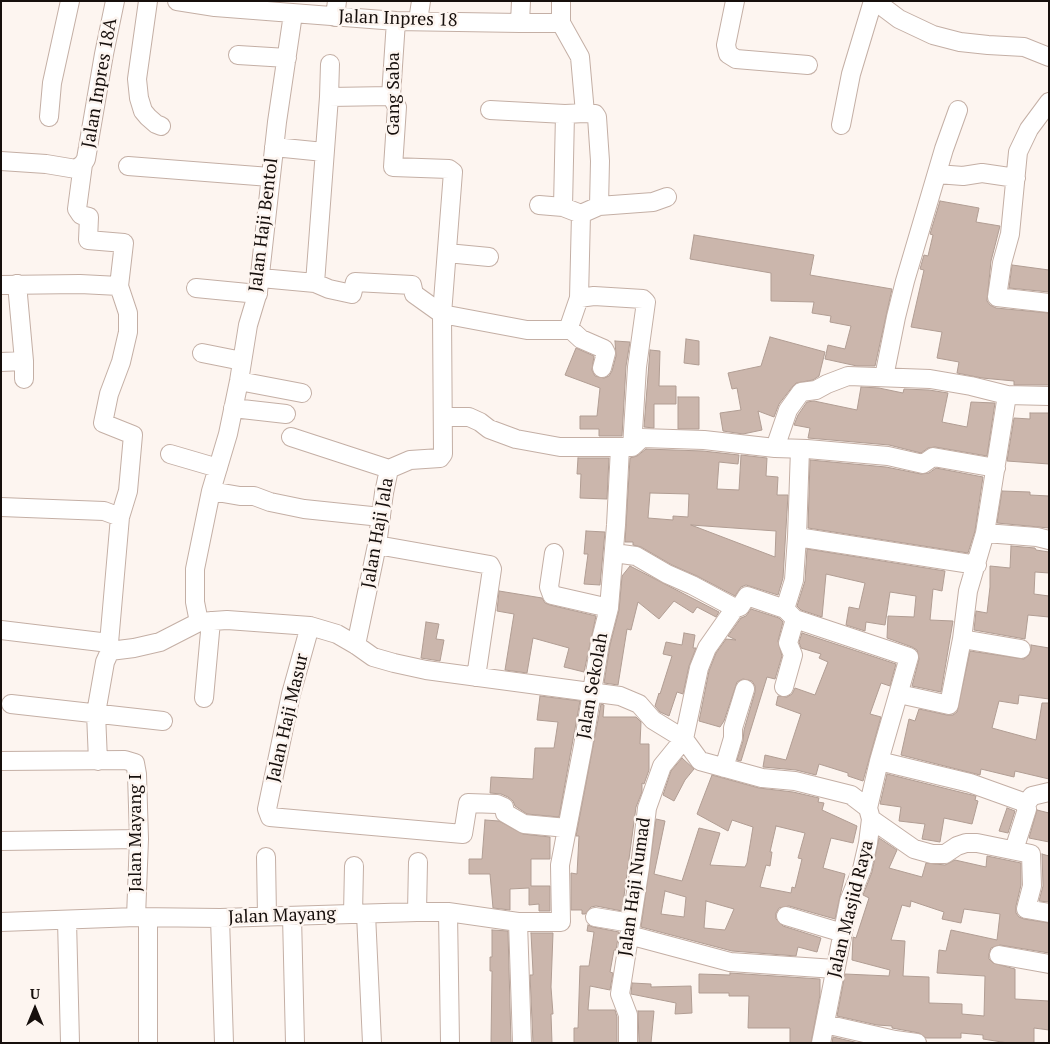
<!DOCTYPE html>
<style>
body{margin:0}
#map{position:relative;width:1050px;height:1044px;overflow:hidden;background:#fdf5f0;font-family:"PT Serif",serif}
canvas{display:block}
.frame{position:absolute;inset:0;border:2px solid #160f0c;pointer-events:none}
.north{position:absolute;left:10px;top:984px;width:50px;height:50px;-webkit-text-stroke:4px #fdf5f0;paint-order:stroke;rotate:0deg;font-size:14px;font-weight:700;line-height:20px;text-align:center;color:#160f0c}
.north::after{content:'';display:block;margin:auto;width:18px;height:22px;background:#160f0c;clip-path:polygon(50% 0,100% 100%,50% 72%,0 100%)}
</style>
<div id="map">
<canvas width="1050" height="1044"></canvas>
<div class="frame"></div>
<div class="north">U</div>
</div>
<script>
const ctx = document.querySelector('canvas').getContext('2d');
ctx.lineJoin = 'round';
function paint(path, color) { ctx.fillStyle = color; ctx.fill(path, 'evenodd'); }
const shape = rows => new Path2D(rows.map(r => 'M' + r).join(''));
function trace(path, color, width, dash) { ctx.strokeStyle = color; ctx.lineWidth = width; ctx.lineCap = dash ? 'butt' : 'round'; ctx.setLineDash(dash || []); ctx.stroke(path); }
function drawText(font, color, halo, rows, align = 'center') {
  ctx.font = font + ' "PT Serif",serif'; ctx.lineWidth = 5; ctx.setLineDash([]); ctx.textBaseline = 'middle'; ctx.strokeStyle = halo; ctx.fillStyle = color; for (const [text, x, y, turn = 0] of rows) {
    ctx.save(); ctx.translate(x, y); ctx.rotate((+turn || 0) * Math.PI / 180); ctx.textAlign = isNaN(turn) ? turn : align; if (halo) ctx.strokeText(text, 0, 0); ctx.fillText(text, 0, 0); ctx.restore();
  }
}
const building = shape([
 [940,201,979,208,976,222,1000,226,991,261,987,301,990,305,996,308,1049,313,1049,385,1014,385,1014,381,982,378,957,373,959,362,937,358,942,332,911,327,924,270,920,269,924,255,928,256,933,235,930,234,940,201],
 [694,235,814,255,810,275,892,289,875,366,857,366,825,359,828,345,845,349,851,326,830,322,831,316,812,313,814,302,771,301,771,273,690,259,694,235],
 [1012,265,1049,270,1049,292,1009,288,1012,265],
 [770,337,825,352,819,376,813,380,796,383,793,386,779,404,774,417,758,411,762,430,743,434,723,431,720,413,741,410,737,388,732,389,728,373,761,366,770,337],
 [686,339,699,341,699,365,684,363,686,339],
 [615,341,630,342,626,366,622,436,599,436,599,429,580,429,580,416,597,416,600,388,565,375,576,348,594,356,592,370,595,376,604,378,609,376,612,371,616,356,615,341],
 [650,350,660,351,659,386,676,386,676,404,654,404,654,428,644,427,650,350],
 [861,387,879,388,903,393,904,389,929,390,948,393,942,422,967,427,971,402,995,403,987,456,935,447,928,448,921,453,889,445,808,438,810,428,794,425,798,415,807,402,814,401,857,410,861,387],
 [678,397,699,397,699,429,678,429,678,397],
 [1030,413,1049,413,1049,464,1007,461,1014,418,1030,419,1030,413],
 [646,449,703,451,739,455,738,464,719,462,717,489,739,490,741,455,767,458,766,476,778,477,777,495,788,495,783,578,778,595,746,585,741,587,735,596,697,576,672,565,641,547,633,545,633,542,625,542,630,458,637,456,646,449],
 [650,493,689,494,688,517,673,516,673,520,648,518,650,493],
 [691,525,776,531,775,557,691,525],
 [578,458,609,458,607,499,580,498,581,474,577,474,578,458],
 [810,460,886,467,921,474,929,473,936,468,983,477,975,531,968,553,808,528,810,460],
 [1002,491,1030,492,1030,495,1049,496,1049,528,997,523,1002,491],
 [586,531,605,532,600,585,584,584,588,554,584,554,586,531],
 [1011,546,1035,548,1036,550,1049,552,1049,573,1035,572,1034,594,1049,596,1049,617,1028,615,1025,639,974,630,976,611,987,613,990,587,990,566,1010,568,1011,546],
 [807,549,945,571,942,591,933,589,930,620,953,621,941,692,912,686,919,659,917,650,912,647,887,638,888,616,914,617,916,596,890,592,885,625,866,622,865,631,846,625,849,607,859,609,865,583,826,574,822,617,801,610,797,606,805,581,807,549],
 [630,566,719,612,716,617,697,607,693,613,674,601,659,619,638,602,631,630,627,629,618,685,604,683,610,645,619,610,622,576,630,566],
 [499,591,542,598,545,603,550,605,596,616,584,672,564,667,569,648,533,638,527,673,505,670,514,614,497,611,499,591],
 [751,609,779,618,783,622,778,641,782,656,775,679,767,677,741,761,737,760,743,741,744,730,755,692,755,686,752,681,743,679,737,682,724,721,720,727,699,721,709,671,716,653,726,639,736,640,728,636,741,618,746,616,751,609],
 [426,622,439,624,436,639,444,640,440,661,421,658,426,622],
 [684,633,695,635,693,648,696,648,689,666,683,694,677,692,669,716,660,712,655,706,659,693,660,694,672,656,663,654,666,642,682,645,684,633],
 [802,633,896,664,890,686,881,683,870,714,881,717,863,781,848,776,848,773,819,764,816,775,796,770,763,767,765,755,786,760,801,714,776,705,778,696,787,697,792,694,795,688,815,695,828,662,819,658,821,654,801,648,799,642,802,633],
 [1031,645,1049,648,1049,699,1019,695,1018,704,999,701,992,728,1036,740,1042,703,1049,703,1049,779,1015,771,1014,777,981,769,980,775,901,755,909,719,915,721,919,709,947,715,953,715,957,712,970,651,1024,659,1029,655,1031,650,1031,645],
 [540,696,580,701,559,817,527,814,515,806,513,801,508,797,501,794,490,793,491,777,533,779,535,748,554,748,558,722,537,720,540,696],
 [601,704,604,705,603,717,636,717,641,722,640,744,649,744,649,770,644,784,642,783,642,792,636,807,622,911,596,906,591,907,585,914,582,914,582,910,571,910,571,873,577,874,579,836,576,836,601,704],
 [682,758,694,769,685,780,674,801,663,795,671,771,682,758],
 [887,774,976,796,975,800,978,801,972,824,944,818,940,842,922,839,925,824,899,821,901,807,880,804,887,774],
 [712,775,759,788,793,792,819,798,818,802,824,803,822,810,857,826,853,843,831,838,823,868,845,874,835,919,789,906,779,908,776,913,776,919,783,926,821,938,817,952,798,947,796,956,732,951,641,927,656,819,665,821,654,874,682,881,699,828,720,833,710,865,745,867,747,863,753,827,732,820,728,831,697,814,712,775],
 [776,826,805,833,798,858,802,859,795,888,792,887,791,893,760,887,766,865,770,866,772,852,770,852,776,826],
 [665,891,686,897,684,917,661,914,665,891],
 [706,901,734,909,725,930,704,928,706,901],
 [1007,808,1015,811,1008,833,999,831,1007,808],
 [1037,810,1049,813,1049,842,1029,838,1037,810],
 [485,820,499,821,523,834,550,837,550,859,531,859,531,886,550,886,550,911,539,911,539,904,529,905,529,888,510,889,510,910,493,908,490,874,469,874,469,859,482,859,485,820],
 [879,838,897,850,889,868,922,877,926,863,945,865,955,860,986,867,987,856,1021,863,1021,885,1016,906,1016,913,1019,917,1024,919,1049,923,1049,953,1000,945,991,948,989,954,989,959,993,963,1015,969,1015,999,1049,1001,1049,1030,1034,1028,1034,1043,1008,1043,983,1039,983,1035,961,1033,961,1038,926,1038,919,1033,892,1028,892,1026,877,1025,837,1016,845,974,889,976,890,970,852,960,853,937,856,938,869,898,863,895,872,872,879,838],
 [911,901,944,912,942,919,961,923,964,909,1000,914,997,940,951,930,946,951,939,950,937,973,985,976,984,1016,962,1014,962,1004,929,1003,929,977,903,976,905,941,891,940,902,905,910,907,911,901],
 [1042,854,1049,856,1049,902,1039,901,1043,886,1042,854],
 [588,925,593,927,619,932,616,950,614,950,610,972,613,973,610,990,590,986,588,1010,615,1010,617,1017,617,1043,574,1043,574,1028,578,1028,580,966,589,966,594,932,587,931,588,925],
 [492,930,508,931,511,1043,491,1043,492,971,490,971,490,957,492,957,492,930],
 [531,933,553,933,551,987,553,1014,551,1014,552,1043,533,1043,530,975,533,975,533,972,531,933],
 [730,973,820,979,820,995,811,1043,790,1043,790,1028,748,1028,749,996,729,996,729,993,699,993,699,974,730,975,730,973],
 [632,983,651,984,651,987,691,986,692,1013,675,1014,676,1003,631,994,632,983],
 [638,1011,654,1011,651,1043,639,1043,638,1011],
 [833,1037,859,1043,832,1043,833,1037]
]);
paint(building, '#cbb6ac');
trace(building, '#b19d93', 1);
const minor = shape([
 [148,1,137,79,139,98,143,111,148,117,156,124,161,126],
 [177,1,215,7,396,21,520,23,561,23],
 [561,1,561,23,580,57,585,113,595,114,597,117,600,161,599,206],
 [735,1,726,45,728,54,736,59,808,65],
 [875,1,899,19,933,35,960,42,988,45,1024,47,1049,57],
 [335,17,337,1],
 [418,21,421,1],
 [520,23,521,1],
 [238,55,287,58],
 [329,97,391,96],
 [1049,102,1029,129,1018,152,1010,234,1002,263,997,297,1049,303],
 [490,110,565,114,585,113],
 [49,117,52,83,70,1],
 [841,125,851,74,873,1],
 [274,147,324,152],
 [1,161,46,164,76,169,83,164],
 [128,166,270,177],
 [937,174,963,176,982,173,1016,178],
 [539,205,563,207,581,214,599,206,653,202,667,197],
 [563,207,565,114],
 [447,253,489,257],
 [261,278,315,283,329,289,352,294,355,282,412,285,414,294,442,314,527,330,568,330,579,298,594,296,643,299,646,302,637,367,632,447],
 [315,283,329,97,330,64],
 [17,284,24,361,24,379],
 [1,285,80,284,119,286],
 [196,288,258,294],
 [579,298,581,214],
 [569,328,581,339,604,349,606,353,602,368],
 [202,353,242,361],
 [1,362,24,361],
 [884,377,896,317,905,281,944,149,958,110],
 [239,381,302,393],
 [233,408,286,414],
 [444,417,469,417,480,422,489,429,516,439,560,447,632,447,642,438,704,440,775,448,807,449,888,456,923,464,933,457,996,468],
 [291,437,389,469],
 [775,448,788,410,801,392,816,390,827,384,848,376,930,379,971,386,1007,395,1049,396],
 [170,454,218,468],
 [211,491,240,496,254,496,270,502,304,509,381,517],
 [1,507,104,511,120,517],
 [985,533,1037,537,1049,540],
 [797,537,977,565],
 [377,545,490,565,492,569,476,677],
 [554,553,549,587,552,595,609,608],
 [614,553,636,556,667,574,692,585,735,608],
 [785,609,794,580,797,537,800,449],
 [199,622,195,602,195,569,211,491,228,434,239,381,248,325,258,292,277,122,293,14],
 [310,626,291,694,267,809,270,817,463,834,468,803,497,804,504,807,505,813,524,824,567,828],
 [1,630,109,643],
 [962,639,1021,649],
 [356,645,377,545,384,493,389,469,410,460,440,458,443,454,442,314,453,172,449,169,393,167,397,107,391,96,396,21],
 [110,651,134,648,160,642,199,622,227,620,310,626,337,634,356,645,373,657,394,663,426,670,620,696,639,704,653,720,684,739,700,761,762,778,795,781,851,795,868,808,871,819,868,843,862,869,849,901,821,1043],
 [784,687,793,655,788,643,795,619],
 [899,694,949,705,962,639,968,591,985,533,1007,395],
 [204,698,211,621],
 [11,704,163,721],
 [1,761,125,760,135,763,137,774,139,839,136,917],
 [98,761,96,713,105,662,110,651,109,643,120,517,128,491,133,435,103,423,109,394,121,362,128,332,128,313,119,286,124,243,88,240,89,217,81,215,77,209,83,164,86,159,104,54,115,1],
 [879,761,970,783,1023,802,1027,809,1014,850],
 [724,768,733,738,733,728,745,689],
 [1026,804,1032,796,1049,792],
 [871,819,914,849,932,854,945,854,957,846,966,843,977,843,1031,854,1032,886,1026,909,1049,913],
 [1,841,139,839],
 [266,857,267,916],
 [417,912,418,862],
 [448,912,450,1043],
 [353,914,354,866],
 [366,914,372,1043],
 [292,916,295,1043],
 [786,916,843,933],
 [595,917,631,923],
 [148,918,148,1043],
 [220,918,224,1043],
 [67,920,70,1043],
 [1,922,136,917,220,918,417,912,448,912,518,922,561,922,560,865,583,746,600,643,609,608,616,525,620,448],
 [518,922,522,1043],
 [629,935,730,962,835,969],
 [999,955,1049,964],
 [825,1024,895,1040,917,1043],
 [628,1043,628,1015,620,994,640,867,647,808,662,766,684,739,699,668,707,648,735,608,740,607,747,596,785,609,795,619,909,657,879,761,868,808]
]);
trace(minor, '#c4afa5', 20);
trace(minor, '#fff', 18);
drawText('18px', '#160f0c', '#fdf5f0', [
 ["Jalan Inpres 18",398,19,2],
 ["Jalan Inpres 18A",100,83,-80],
 ["Gang Saba",394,94,-90],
 ["Jalan Haji Bentol",264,225,-83],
 ["Jalan Haji Jala",378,533,-80],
 ["Jalan Sekolah",593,686,-80],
 ["Jalan Haji Masur",288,718,-77],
 ["Jalan Mayang I",136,833,-90],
 ["Jalan Haji Numad",635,887,-82],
 ["Jalan Masjid Raya",851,909,-76],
 ["Jalan Mayang",282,916,-2]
]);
</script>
